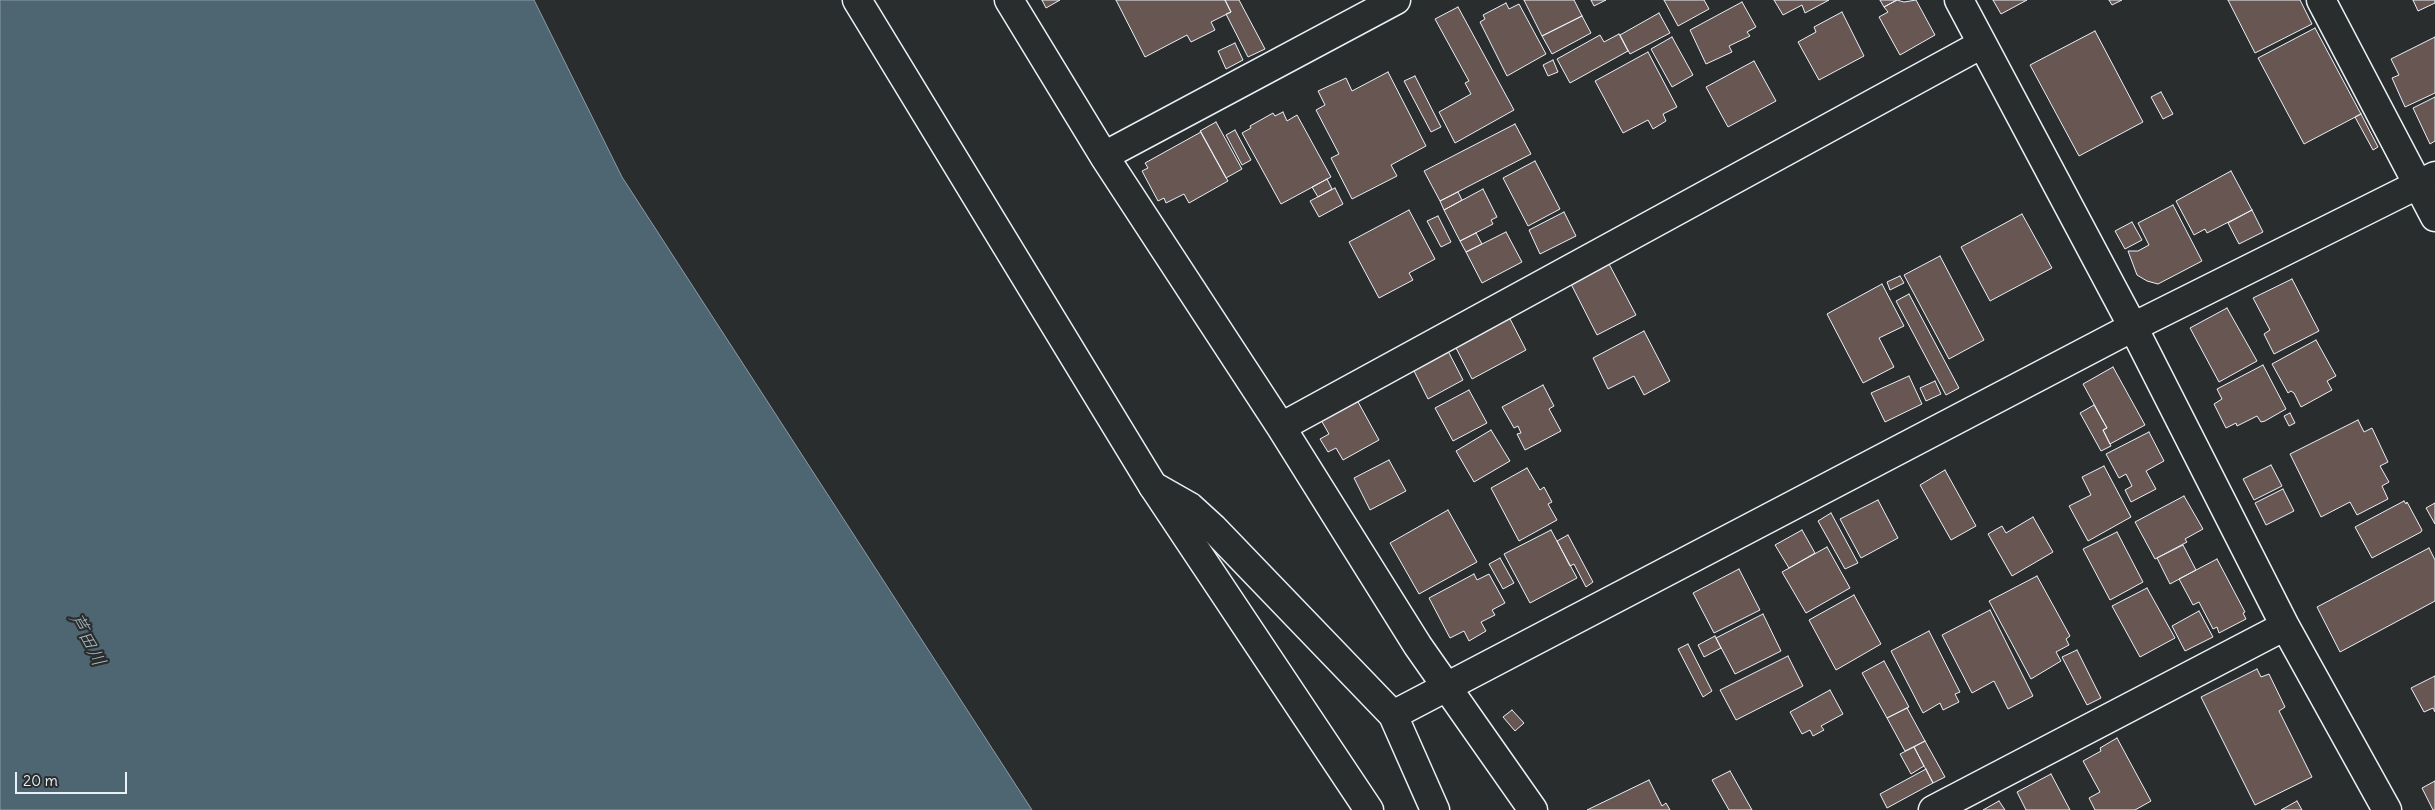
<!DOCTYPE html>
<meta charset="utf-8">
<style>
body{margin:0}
#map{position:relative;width:2435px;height:810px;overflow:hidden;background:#2a2d2e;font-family:Delius,sans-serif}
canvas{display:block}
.scale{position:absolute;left:15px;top:772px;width:112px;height:22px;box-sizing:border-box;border:2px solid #e8f1f8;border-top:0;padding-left:6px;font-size:15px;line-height:18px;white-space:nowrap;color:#e8f1f8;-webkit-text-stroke:4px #2a2d2e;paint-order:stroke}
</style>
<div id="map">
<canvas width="2435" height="810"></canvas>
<div class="scale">20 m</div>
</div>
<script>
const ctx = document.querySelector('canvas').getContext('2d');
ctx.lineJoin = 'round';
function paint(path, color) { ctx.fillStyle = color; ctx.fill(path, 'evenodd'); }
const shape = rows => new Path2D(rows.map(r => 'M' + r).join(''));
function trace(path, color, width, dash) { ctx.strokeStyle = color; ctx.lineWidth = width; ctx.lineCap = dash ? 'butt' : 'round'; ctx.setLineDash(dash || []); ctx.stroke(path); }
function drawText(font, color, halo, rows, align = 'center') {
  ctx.font = font + ' Delius,"Klee One",sans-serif'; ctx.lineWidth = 4.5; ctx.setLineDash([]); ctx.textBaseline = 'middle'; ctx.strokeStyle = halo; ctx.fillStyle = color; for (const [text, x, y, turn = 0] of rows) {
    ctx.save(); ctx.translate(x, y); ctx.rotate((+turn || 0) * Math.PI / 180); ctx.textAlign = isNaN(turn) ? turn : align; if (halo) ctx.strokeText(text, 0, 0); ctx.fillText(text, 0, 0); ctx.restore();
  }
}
const water = shape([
 [0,0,534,0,622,177,1032,810,0,810,0,0]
]);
paint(water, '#4e6572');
trace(water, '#8c9da8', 1);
const building = shape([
 [1042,0,1060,0,1046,8,1042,0],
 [1116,0,1225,0,1231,12,1211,22,1215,30,1191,42,1187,35,1145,57,1116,0],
 [1225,0,1239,0,1265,49,1248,57,1226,14,1231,12,1225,0],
 [1524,0,1574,0,1582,16,1542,36,1524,0],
 [1591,0,1606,0,1594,6,1591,0],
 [1664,0,1704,0,1709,9,1678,26,1664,0],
 [1774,0,1829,0,1805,13,1802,5,1783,15,1774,0],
 [1880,0,1897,0,1884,7,1880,0],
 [1897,0,1904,2,1916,0,1935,35,1900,55,1879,17,1888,12,1884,7,1897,0],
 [1993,0,2027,0,2001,14,1993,0],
 [2109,0,2122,0,2112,5,2109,0],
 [2228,0,2300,0,2312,24,2255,53,2228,0],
 [2413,0,2435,0,2435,3,2418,11,2413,0],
 [1742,2,1756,27,1747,32,1750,36,1729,46,1732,52,1706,64,1690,30,1742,2],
 [1506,3,1509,9,1519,4,1546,54,1507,76,1480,22,1485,19,1483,15,1506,3],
 [1458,7,1514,110,1455,143,1439,112,1471,94,1465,83,1469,81,1435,19,1458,7],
 [1842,12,1864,56,1819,80,1798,42,1816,32,1814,27,1842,12],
 [1659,13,1670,33,1630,54,1620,35,1659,13],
 [1582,16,1591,33,1552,54,1542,36,1582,16],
 [2315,28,2361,114,2304,144,2258,58,2315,28],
 [2095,31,2143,122,2079,156,2030,65,2095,31],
 [1619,34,1628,51,1570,83,1557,59,1600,35,1604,42,1619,34],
 [1672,37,1693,75,1672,87,1651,49,1672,37],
 [2435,37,2435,93,2405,107,2392,78,2399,75,2391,59,2435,37],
 [1235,43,1243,60,1226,69,1218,51,1235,43],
 [1648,52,1677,107,1663,114,1666,121,1653,129,1648,120,1623,133,1595,81,1648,52],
 [1553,60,1558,72,1548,76,1543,65,1553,60],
 [1754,61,1776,101,1728,127,1706,87,1754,61],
 [1388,72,1426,146,1391,165,1397,176,1352,199,1331,158,1339,154,1316,110,1325,105,1318,91,1346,78,1352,91,1388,72],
 [1415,76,1441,127,1431,132,1404,81,1415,76],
 [2161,92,2173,114,2163,119,2151,97,2161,92],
 [2435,97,2435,141,2430,144,2413,108,2435,97],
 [1283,112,1287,121,1297,115,1331,177,1281,204,1242,133,1251,128,1250,126,1273,113,1275,116,1283,112],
 [2361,114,2378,147,2373,150,2355,117,2361,114],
 [1216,122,1242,169,1226,178,1200,131,1216,122],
 [1515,124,1531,154,1440,201,1424,171,1515,124],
 [1235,130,1251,160,1242,165,1226,135,1235,130],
 [1201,132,1228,181,1189,203,1184,194,1166,203,1164,198,1158,201,1142,171,1148,168,1145,163,1201,132],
 [1535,161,1560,209,1528,226,1503,178,1535,161],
 [2231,171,2252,210,2207,233,2205,229,2194,235,2176,201,2231,171],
 [1327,179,1332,189,1318,197,1312,187,1327,179],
 [1335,188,1343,204,1319,217,1310,201,1335,188],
 [1483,189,1497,217,1491,220,1493,224,1460,241,1444,210,1483,189],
 [1458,192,1462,200,1444,210,1440,201,1458,192],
 [2173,205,2202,261,2158,284,2147,281,2137,275,2128,251,2138,251,2149,245,2138,223,2173,205],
 [1409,210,1435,259,1409,273,1413,280,1379,298,1349,242,1409,210],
 [2252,210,2263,232,2239,244,2228,223,2252,210],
 [1564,212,1576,236,1540,254,1529,230,1564,212],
 [2022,214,2052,268,1990,301,1961,247,2022,214],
 [1438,216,1451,242,1441,247,1427,221,1438,216],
 [2132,222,2142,240,2125,249,2115,231,2132,222],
 [1506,232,1522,262,1482,283,1466,252,1506,232],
 [1476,233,1482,244,1466,252,1460,241,1476,233],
 [1940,256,1984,340,1949,359,1904,275,1940,256],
 [1609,264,1636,315,1597,335,1571,284,1609,264],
 [1900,276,1904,283,1890,290,1887,282,1900,276],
 [2292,279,2319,331,2274,354,2264,334,2270,330,2253,298,2292,279],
 [1882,284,1904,326,1879,338,1894,367,1863,383,1827,314,1882,284],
 [1909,294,1959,388,1946,395,1896,301,1909,294],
 [2227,308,2257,361,2219,382,2190,328,2227,308],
 [1508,315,1526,350,1472,379,1454,344,1508,315],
 [1644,331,1670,381,1644,395,1634,376,1608,389,1593,358,1644,331],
 [2316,340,2336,376,2327,381,2332,390,2301,407,2294,393,2291,391,2288,393,2272,364,2316,340],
 [1448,351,1463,380,1428,399,1413,369,1448,351],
 [2263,365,2286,409,2265,421,2261,422,2257,416,2237,426,2236,423,2226,428,2214,404,2222,399,2217,389,2263,365],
 [2113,367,2145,425,2110,444,2103,430,2107,428,2083,384,2113,367],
 [1909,376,1922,404,1885,422,1871,393,1909,376],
 [1935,381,1941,394,1926,401,1920,388,1935,381],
 [1543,385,1554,406,1549,409,1561,431,1525,450,1517,434,1521,433,1518,426,1514,428,1502,407,1543,385],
 [1469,390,1487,423,1453,441,1435,408,1469,390],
 [1357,400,1379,440,1343,460,1336,448,1328,452,1320,439,1329,434,1321,420,1357,400],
 [2094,405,2107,428,2103,430,2111,446,2101,451,2080,413,2094,405],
 [2290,413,2295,423,2289,426,2284,416,2290,413],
 [2358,420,2364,432,2372,428,2388,462,2380,466,2389,482,2382,486,2388,499,2357,515,2350,502,2321,517,2290,454,2358,420],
 [1491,430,1510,461,1474,482,1456,451,1491,430],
 [2149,432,2164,461,2146,471,2156,489,2131,502,2125,490,2132,486,2126,474,2119,478,2106,454,2149,432],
 [1389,460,1406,491,1370,510,1354,478,1389,460],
 [2271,465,2282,486,2254,500,2243,479,2271,465],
 [2104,466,2131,517,2088,541,2069,506,2091,495,2082,477,2104,466],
 [1527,468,1540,490,1544,487,1552,502,1548,504,1557,520,1519,541,1491,488,1527,468],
 [1945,470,1976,526,1951,540,1920,485,1945,470],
 [2283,489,2294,511,2266,525,2255,503,2283,489],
 [2184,496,2203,529,2185,539,2187,542,2155,559,2135,522,2184,496],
 [1878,500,1898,538,1861,558,1840,519,1878,500],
 [2404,501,2406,504,2407,502,2422,530,2421,532,2372,558,2355,527,2404,501],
 [2435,503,2435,524,2426,508,2435,503],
 [1448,510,1477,562,1419,594,1390,543,1448,510],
 [1831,513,1858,563,1845,569,1818,521,1831,513],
 [2033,517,2053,552,2012,576,1988,534,2002,526,2006,533,2033,517],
 [1551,530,1577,578,1530,603,1504,554,1551,530],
 [1802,530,1815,553,1789,568,1775,545,1802,530],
 [2117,532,2143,582,2110,600,2083,549,2117,532],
 [1568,535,1593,582,1586,587,1574,564,1570,566,1557,541,1568,535],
 [2183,545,2196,570,2170,584,2157,558,2183,545],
 [1827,547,1850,588,1806,613,1782,572,1827,547],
 [2429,548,2435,560,2435,601,2340,652,2317,607,2429,548],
 [1500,558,1514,583,1503,589,1489,564,1500,558],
 [2217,559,2245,612,2243,613,2246,619,2219,633,2217,627,2213,629,2199,602,2193,605,2179,579,2217,559],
 [1739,569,1760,610,1714,633,1693,593,1739,569],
 [1474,574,1477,580,1489,574,1505,603,1492,610,1495,615,1481,622,1486,631,1469,641,1464,631,1450,638,1429,598,1474,574],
 [2037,576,2070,636,2066,639,2069,645,2056,652,2061,661,2031,679,1989,601,2037,576],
 [2147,588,2175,638,2140,657,2112,606,2147,588],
 [1854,595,1881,644,1836,670,1809,620,1854,595],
 [1990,610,2033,696,2008,709,1994,681,1972,693,1942,635,1990,610],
 [2199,611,2213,637,2185,651,2172,626,2199,611],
 [1763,614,1781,651,1735,674,1716,638,1763,614],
 [1929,631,1960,692,1955,694,1959,702,1943,710,1940,703,1923,713,1891,651,1929,631],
 [1715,636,1721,648,1704,657,1698,645,1715,636],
 [1688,644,1712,691,1703,697,1678,649,1688,644],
 [2077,650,2101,698,2087,705,2062,657,2077,650],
 [1788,656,1803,686,1736,720,1720,690,1788,656],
 [1884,661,1909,707,1887,718,1862,673,1884,661],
 [2257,669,2261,677,2269,674,2285,707,2279,711,2312,777,2255,805,2201,697,2257,669],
 [2435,676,2435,712,2433,708,2424,712,2411,688,2435,676],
 [1830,690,1843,714,1821,726,1824,730,1813,736,1810,730,1802,734,1790,712,1830,690],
 [1907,708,1925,741,1905,751,1887,718,1907,708],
 [1512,710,1524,723,1515,731,1503,717,1512,710],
 [2117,738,2151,801,2135,810,2095,810,2089,798,2100,792,2083,761,2101,751,2100,748,2117,738],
 [1925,741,1945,777,1933,783,1914,747,1925,741],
 [1914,747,1924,766,1911,774,1900,754,1914,747],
 [1926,769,1933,783,1887,808,1880,794,1926,769],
 [1730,771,1752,810,1729,810,1712,780,1730,771],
 [2051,774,2070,810,2026,810,2017,792,2051,774],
 [1649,780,1662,806,1666,803,1670,810,1587,810,1649,780],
 [2435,781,2435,810,2433,810,2422,788,2435,781],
 [1999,801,2005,810,1983,810,1999,801],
 [2297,801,2302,810,2281,810,2297,801]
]);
paint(building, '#685653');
trace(building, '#e8f1f8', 1);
const minor = shape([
 [1009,0,1104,156,1281,427,1418,646,1533,810],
 [1959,0,2133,327,2285,626,2387,810],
 [2321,0,2435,217],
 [1104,156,1396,0],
 [1281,427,1982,44],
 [1153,486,1190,507,1213,528,1393,715,1435,810],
 [1393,715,2133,327,2435,176],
 [1933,810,2285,626]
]);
const tertiary = shape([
 [857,0,1153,486,1369,810]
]);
trace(minor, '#e8f1f8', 31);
trace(tertiary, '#e8f1f8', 31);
trace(minor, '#2a2d2e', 28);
trace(tertiary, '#2a2d2e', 28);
drawText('italic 19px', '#aab9c2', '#2a2d2e', [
 ["芦田川",87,640,63]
]);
</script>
